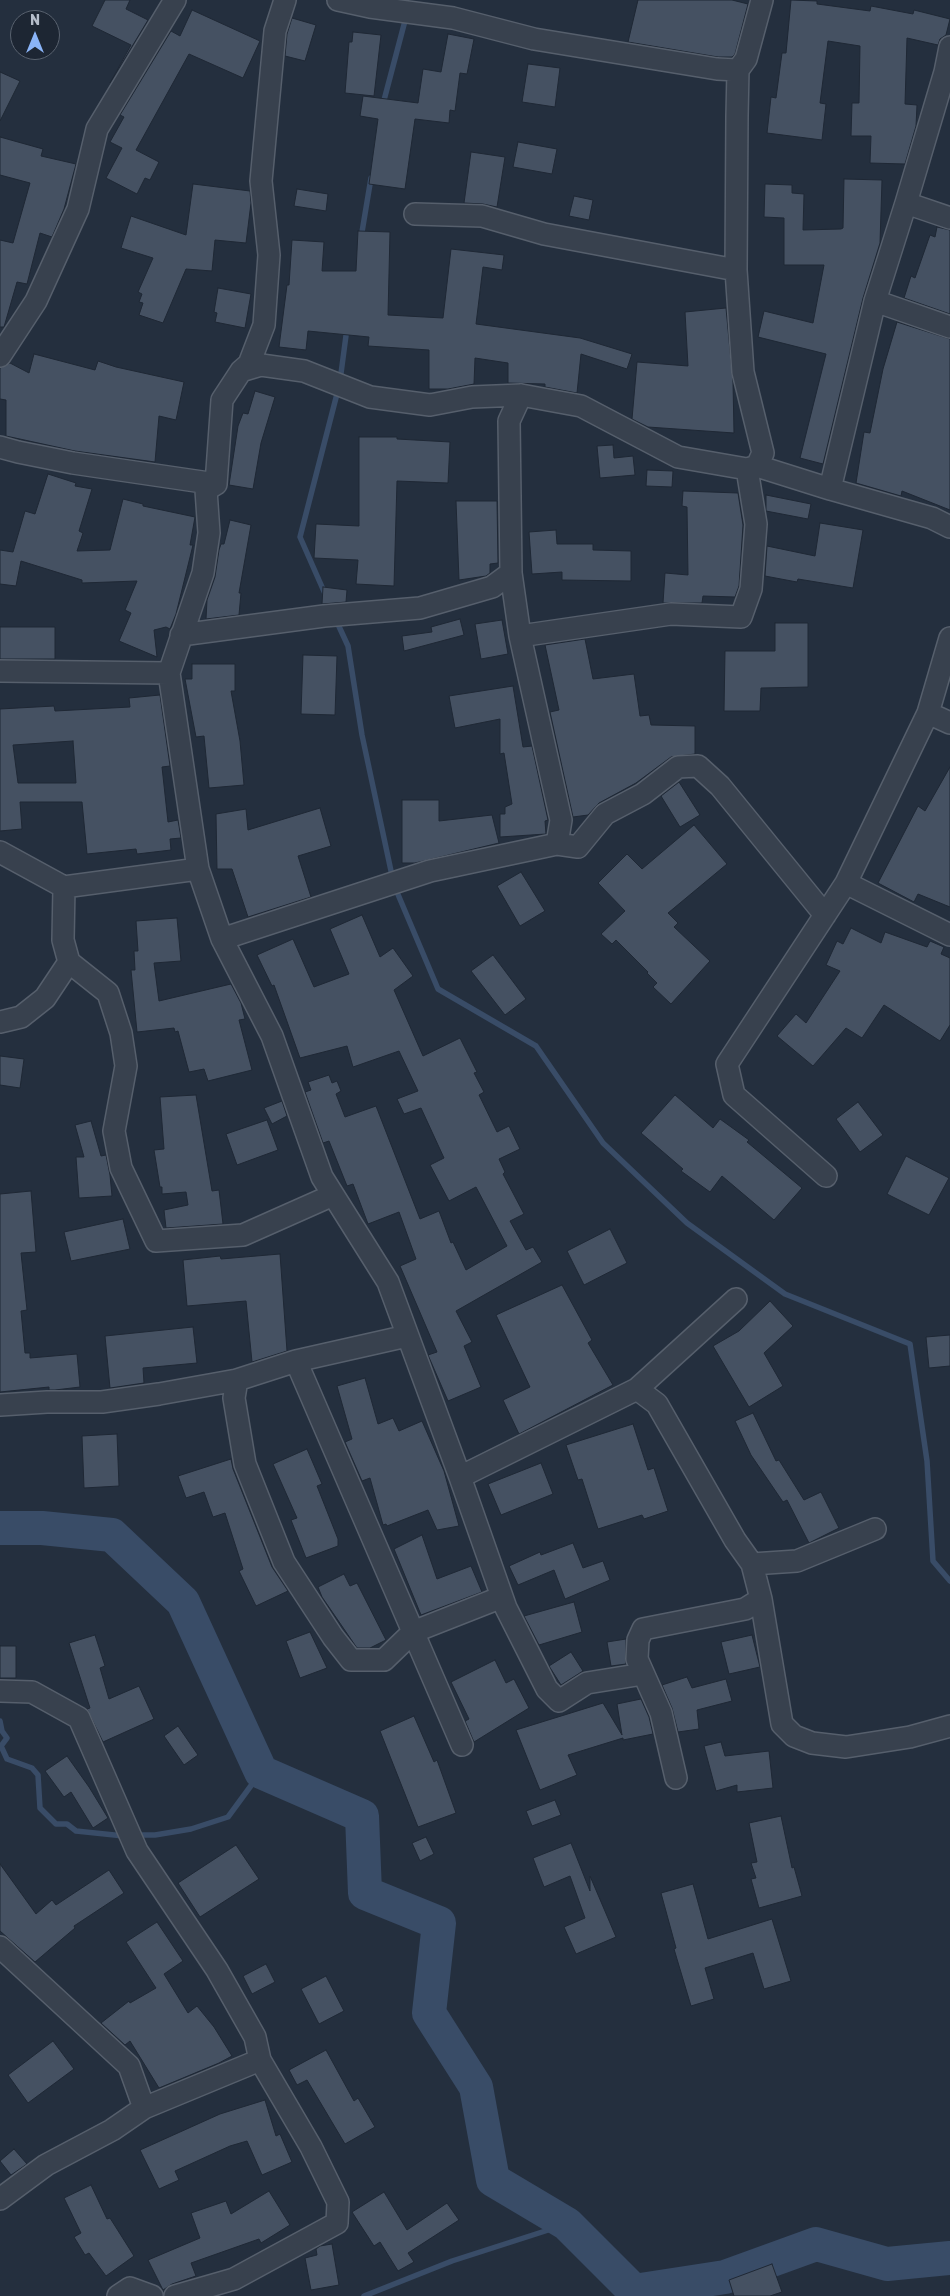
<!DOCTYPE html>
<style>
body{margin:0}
#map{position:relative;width:950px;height:2296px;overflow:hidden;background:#242f3e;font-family:Rubik,sans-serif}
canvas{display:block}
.north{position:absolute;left:10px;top:10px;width:50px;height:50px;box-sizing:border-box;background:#1d2633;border:1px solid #59626f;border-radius:50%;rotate:0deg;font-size:14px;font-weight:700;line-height:20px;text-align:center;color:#b4bcc9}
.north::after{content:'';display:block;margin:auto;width:18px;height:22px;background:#8ab4f8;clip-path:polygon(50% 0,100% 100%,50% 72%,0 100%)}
</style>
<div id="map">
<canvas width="950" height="2296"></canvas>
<div class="north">N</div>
</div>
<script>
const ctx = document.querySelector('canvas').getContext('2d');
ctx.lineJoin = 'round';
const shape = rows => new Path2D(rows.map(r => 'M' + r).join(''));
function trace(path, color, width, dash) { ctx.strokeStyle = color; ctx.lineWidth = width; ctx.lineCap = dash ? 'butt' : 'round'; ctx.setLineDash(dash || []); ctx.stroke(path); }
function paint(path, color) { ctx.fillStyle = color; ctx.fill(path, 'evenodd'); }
trace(shape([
 [383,104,406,17],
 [361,238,371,178],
 [340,381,347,328],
 [333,612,300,537,338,390],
 [336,620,348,646,362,735,394,885,438,989,536,1046,603,1143,687,1223,785,1294,910,1344,927,1461,933,1561,950,1581],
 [0,1721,2,1731,7,1738,1,1746,7,1759,32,1768,38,1775,40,1808,56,1824,67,1824,76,1831,124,1836],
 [136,1835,155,1835,191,1829,228,1817,261,1772],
 [364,2296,452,2261,567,2224]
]), '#394c67', 5.5);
trace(shape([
 [0,1528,42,1528,112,1535,183,1602,261,1772,362,1816,365,1893,439,1923,429,2013,476,2087,493,2180,567,2224,634,2291,725,2277,816,2244,887,2264,950,2258]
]), '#394c67', 34);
const building = shape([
 [105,0,130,0,126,9,148,20,110,83,131,45,92,26,105,0],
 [638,0,732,0,748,4,735,54,732,57,718,57,628,42,638,0],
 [791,0,817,1,817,4,870,11,871,6,913,14,914,10,950,19,946,35,940,39,938,45,907,38,905,104,917,105,916,126,905,164,870,163,871,136,851,136,852,103,859,103,860,46,828,41,820,103,826,104,822,140,767,133,771,97,776,98,782,53,786,53,791,0],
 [192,10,260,41,243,78,189,54,136,150,159,162,150,180,145,178,137,194,106,178,122,148,110,142,124,117,120,115,171,31,180,36,192,10],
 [292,18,316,25,305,61,285,56,287,34,292,18],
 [353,32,381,35,374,96,345,93,349,42,352,42,353,32],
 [448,34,474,39,467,74,460,73,455,111,450,110,449,123,415,119,405,189,369,184,378,119,360,116,363,96,418,103,423,69,441,72,448,34],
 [528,64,560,68,555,107,522,102,528,64],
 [0,72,20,81,0,121,0,72],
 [0,137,43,149,41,156,76,164,64,209,52,237,40,233,27,284,17,282,4,327,0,327,0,240,13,243,30,183,0,175,0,137],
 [518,142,557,149,552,174,513,167,518,142],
 [471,152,505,157,497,207,483,204,464,203,471,152],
 [844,179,882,180,880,243,863,298,823,464,800,458,826,354,758,337,764,311,813,323,824,265,784,265,784,218,764,217,765,184,792,185,792,193,804,194,803,230,841,229,843,228,844,179],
 [193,184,250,191,251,203,246,243,215,240,212,271,186,269,163,323,139,315,143,303,139,302,142,294,138,292,153,258,121,248,131,216,186,235,193,184],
 [297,189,328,194,326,211,294,206,297,189],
 [574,196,593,200,589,220,569,216,574,196],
 [937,227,950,230,950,314,904,298,911,276,915,278,930,235,935,237,937,227],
 [358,231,390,232,388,315,443,318,451,249,504,255,502,270,483,267,476,324,580,338,632,354,627,369,581,354,577,393,545,387,545,384,508,383,508,363,475,358,474,384,448,389,429,389,429,350,368,346,369,337,308,331,306,350,279,347,287,285,289,285,292,240,324,242,322,271,356,271,358,231],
 [218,288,251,294,245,328,215,322,217,313,214,312,218,288],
 [726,308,733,382,734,433,648,427,632,419,637,362,688,366,685,312,726,308],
 [897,322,950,339,950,510,902,491,901,496,856,483,864,432,870,433,883,369,897,322],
 [34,354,95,370,98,361,116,367,184,382,176,420,159,416,155,462,75,451,6,436,6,400,0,399,0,368,10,363,29,373,34,354],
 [255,391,275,397,261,443,253,489,229,485,238,426,243,413,248,414,255,391],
 [359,437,397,437,397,439,450,442,448,483,397,481,394,586,356,584,358,560,314,558,316,524,359,526,359,437],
 [613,445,614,458,633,456,635,475,600,478,597,446,613,445],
 [647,470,673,471,672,487,646,486,647,470],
 [48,474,76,483,75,486,92,489,79,531,83,533,77,551,110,550,123,499,143,504,143,506,195,517,190,545,193,545,176,614,170,629,166,627,154,630,157,657,119,641,131,613,125,610,137,581,82,583,82,580,21,561,16,586,0,584,0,550,13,552,25,511,35,514,48,474],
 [683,491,738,493,743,525,739,586,735,597,703,596,702,603,663,603,665,573,688,575,687,507,682,506,683,491],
 [766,495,811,504,808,519,766,511,766,495],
 [456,501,497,501,498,563,490,564,490,573,486,576,459,580,456,501],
 [230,520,251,525,239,593,241,593,239,615,206,619,207,600,215,577,219,550,221,544,224,544,230,520],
 [820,523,863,530,853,588,798,579,797,582,765,576,767,546,815,556,820,523],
 [556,530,557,544,593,544,593,550,631,551,631,581,562,580,562,572,532,574,529,532,556,530],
 [323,587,347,590,346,602,322,604,323,587],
 [460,619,464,635,404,651,402,636,432,632,431,627,460,619],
 [502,620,508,654,481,659,475,624,502,620],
 [775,623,808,623,808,687,761,688,760,711,724,711,725,651,775,651,775,623],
 [0,627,55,627,55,659,0,659,0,627],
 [585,639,593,679,634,674,640,716,649,715,651,725,695,726,695,754,671,757,636,783,599,803,588,815,573,817,550,712,559,710,545,645,585,639],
 [303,655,337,656,335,715,301,714,303,655],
 [192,664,235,664,235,691,231,691,240,741,244,785,209,788,204,736,196,737,185,679,192,679,192,664],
 [513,686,523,747,532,746,548,820,545,821,546,834,500,837,500,814,505,814,505,807,512,804,504,753,500,754,500,719,455,728,449,696,513,686],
 [160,695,170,766,162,767,168,822,178,820,181,838,170,839,171,850,137,854,136,849,87,854,82,802,20,802,22,829,0,831,0,709,54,706,55,711,130,707,129,698,160,695],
 [73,741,76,783,18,783,13,745,73,741],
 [950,767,950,907,918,894,914,902,878,883,918,806,925,811,950,767],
 [679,782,700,815,680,827,661,796,679,782],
 [402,800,439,800,439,821,492,815,499,843,415,863,402,863,402,800],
 [320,808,331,846,298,856,311,897,248,917,232,869,217,869,216,814,246,809,248,830,320,808],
 [694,825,727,864,668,913,678,923,674,927,710,961,671,1004,653,987,657,983,647,973,648,972,616,940,612,944,601,934,625,911,598,883,627,854,642,869,694,825],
 [521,872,545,911,520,926,497,886,521,872],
 [362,915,380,957,393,948,413,976,394,990,423,1056,460,1038,477,1072,474,1073,484,1092,479,1095,497,1132,509,1126,520,1149,499,1159,505,1172,503,1174,524,1214,510,1221,526,1250,533,1247,542,1262,456,1311,472,1342,464,1346,481,1387,448,1401,428,1355,437,1352,400,1266,416,1259,399,1212,368,1224,353,1184,347,1186,329,1141,323,1143,305,1092,311,1090,308,1082,329,1075,332,1083,337,1081,341,1091,336,1094,345,1117,376,1106,420,1219,439,1211,451,1243,453,1242,466,1270,507,1246,476,1187,449,1201,430,1165,444,1158,421,1108,404,1114,397,1099,418,1091,399,1051,353,1067,347,1046,300,1058,274,985,272,986,257,955,293,939,314,987,349,974,330,929,362,915],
 [177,918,181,961,154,963,159,1001,231,984,241,1003,245,1019,239,1020,252,1070,208,1081,204,1069,189,1072,178,1031,175,1032,174,1028,137,1032,131,970,135,970,134,951,138,951,136,921,177,918],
 [851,928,881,943,885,932,927,947,930,941,944,947,941,954,950,958,950,1025,940,1041,884,1005,862,1038,846,1028,813,1066,777,1036,796,1014,806,1023,840,971,826,965,837,941,843,944,851,928],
 [493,955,526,999,505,1015,471,971,493,955],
 [0,1056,24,1059,20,1088,0,1085,0,1056],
 [196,1095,212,1191,219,1190,223,1224,166,1228,164,1210,188,1205,186,1192,162,1194,162,1187,160,1187,154,1150,164,1149,160,1097,196,1095],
 [675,1095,713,1128,720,1119,749,1140,747,1142,802,1188,774,1220,722,1176,710,1192,681,1171,683,1169,641,1133,675,1095],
 [282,1101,287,1116,272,1124,264,1108,282,1101],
 [858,1102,883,1135,860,1152,836,1119,858,1102],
 [267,1120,278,1150,237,1165,226,1134,267,1120],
 [91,1121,101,1156,106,1155,110,1175,112,1196,79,1198,76,1157,84,1157,75,1125,91,1121],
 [906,1156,949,1178,929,1215,887,1194,906,1156],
 [31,1191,36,1252,21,1253,27,1310,21,1311,25,1353,30,1353,30,1358,77,1354,80,1387,55,1390,49,1390,49,1387,0,1392,0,1194,31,1191],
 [123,1219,130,1249,71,1261,64,1232,123,1219],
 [610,1229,627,1263,584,1285,567,1251,610,1229],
 [280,1254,287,1351,252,1362,246,1301,187,1306,183,1260,220,1256,221,1259,280,1254],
 [562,1285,592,1340,588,1343,613,1385,519,1434,503,1400,530,1387,496,1315,562,1285],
 [770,1301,793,1326,764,1353,783,1386,749,1407,713,1346,739,1331,770,1301],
 [193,1327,197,1363,143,1368,144,1383,110,1388,105,1336,193,1327],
 [950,1335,950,1366,929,1368,926,1337,950,1335],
 [365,1378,378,1424,393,1418,399,1431,422,1421,444,1471,459,1526,437,1530,428,1510,387,1526,386,1524,383,1525,370,1478,362,1481,345,1442,352,1439,337,1386,365,1378],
 [753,1413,776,1461,779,1460,804,1500,821,1492,839,1528,809,1543,787,1500,783,1502,751,1455,735,1421,753,1413],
 [633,1424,648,1470,654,1468,668,1511,644,1519,642,1515,598,1529,582,1479,578,1480,566,1445,633,1424],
 [117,1434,119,1486,84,1488,82,1436,117,1434],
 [307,1449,322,1484,317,1486,338,1539,338,1546,306,1558,291,1520,297,1518,273,1464,307,1449],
 [231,1459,233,1469,272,1567,288,1591,256,1606,239,1571,243,1569,225,1513,213,1517,204,1492,186,1498,178,1476,231,1459],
 [541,1463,553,1494,501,1515,488,1484,541,1463],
 [422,1535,437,1579,471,1566,482,1592,421,1615,394,1549,422,1535],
 [573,1543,583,1568,603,1561,610,1580,565,1599,554,1570,518,1585,509,1566,540,1552,541,1555,573,1543],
 [344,1574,350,1586,357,1583,386,1640,370,1648,357,1648,322,1597,318,1587,344,1574],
 [574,1602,582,1632,539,1645,524,1616,574,1602],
 [310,1632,327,1668,300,1678,286,1641,310,1632],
 [95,1635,105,1666,100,1668,109,1699,139,1686,154,1719,103,1742,87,1709,90,1708,69,1643,95,1635],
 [752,1635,760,1667,729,1674,721,1642,752,1635],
 [626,1639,626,1664,611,1666,607,1642,626,1639],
 [0,1646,16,1646,16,1678,0,1678,0,1646],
 [571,1652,583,1671,561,1685,549,1666,571,1652],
 [495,1660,506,1683,514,1679,529,1708,474,1742,465,1721,469,1719,451,1682,495,1660],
 [687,1677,692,1688,726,1679,732,1701,697,1710,699,1729,678,1732,672,1708,662,1685,687,1677],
 [641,1699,649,1717,653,1734,623,1740,623,1738,568,1755,577,1775,540,1790,516,1730,603,1703,622,1735,617,1704,641,1699],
 [414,1716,434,1762,437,1760,456,1813,418,1827,380,1731,414,1716],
 [178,1726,198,1755,184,1765,164,1736,178,1726],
 [721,1742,725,1756,769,1751,773,1788,737,1792,737,1785,716,1791,704,1746,721,1742],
 [67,1756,89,1787,108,1818,93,1828,71,1792,64,1797,45,1771,67,1756],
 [555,1800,561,1815,532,1826,526,1811,555,1800],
 [781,1816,792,1868,794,1867,802,1896,759,1908,751,1879,756,1878,751,1863,757,1862,749,1823,781,1816],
 [426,1837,434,1854,420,1861,412,1843,426,1837],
 [571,1843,590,1891,590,1876,616,1937,576,1954,564,1927,585,1918,570,1876,544,1887,533,1858,571,1843],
 [236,1845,259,1879,200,1917,178,1883,236,1845],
 [0,1864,36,1914,52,1900,56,1905,109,1870,124,1893,74,1926,75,1928,35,1962,0,1931,0,1864],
 [693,1884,708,1939,772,1919,791,1981,764,1989,753,1953,705,1968,714,1999,691,2006,674,1949,676,1948,661,1893,693,1884],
 [157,1922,183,1961,164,1974,188,2013,197,2006,214,2027,232,2056,219,2063,159,2088,130,2041,125,2045,101,2023,129,2001,130,2003,156,1988,126,1942,157,1922],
 [266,1964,275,1982,252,1994,243,1976,266,1964],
 [326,1976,344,2011,319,2024,301,1989,326,1976],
 [53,2041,74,2069,28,2103,8,2075,53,2041],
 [326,2050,354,2101,358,2098,375,2127,345,2144,307,2080,297,2085,289,2070,326,2050],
 [265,2100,276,2136,280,2134,292,2162,262,2175,247,2141,230,2146,175,2171,179,2180,159,2189,140,2150,220,2114,265,2100],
 [14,2149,27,2164,11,2175,0,2161,14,2149],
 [91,2185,107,2219,110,2218,134,2256,106,2276,89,2253,85,2255,74,2237,81,2233,64,2198,91,2185],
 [269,2191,290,2225,261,2243,259,2239,191,2263,196,2276,172,2284,163,2290,148,2260,200,2238,191,2213,226,2201,231,2214,269,2191],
 [384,2192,407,2230,447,2203,459,2220,408,2253,414,2262,398,2271,380,2242,374,2246,352,2212,384,2192],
 [332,2244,339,2285,311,2290,305,2258,317,2255,316,2249,320,2246,332,2244],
 [772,2264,782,2292,770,2296,734,2296,729,2280,772,2264]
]);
paint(building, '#455162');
trace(building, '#1f2835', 1);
const street = shape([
 [285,0,275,31,261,181,269,255,264,325,249,364,241,371,222,400,216,484,206,490,209,533,203,573,169,673,198,869,222,939,272,1036,322,1177,388,1282,460,1477,506,1608,547,1689,559,1701,587,1683,643,1674],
 [338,0,370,7,453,18,534,39,717,69,738,70],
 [906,203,950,218],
 [415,214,482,216,544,234,736,270],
 [875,301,950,327],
 [0,356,36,301,78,209,97,129,175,0],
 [241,371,261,365,304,371,370,397,430,405,472,397,521,395,581,406,678,457,747,469,757,466,830,489,932,518,950,527],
 [0,447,18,452,73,463,216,484],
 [757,466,763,453,743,372,736,270,737,116,738,70,746,59,762,0],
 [830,489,875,301,906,203,945,72,950,47],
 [181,635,324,616,420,608,492,587,511,573],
 [520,636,671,614,741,617,751,589,756,524,747,469],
 [0,671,169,673],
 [928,713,950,723],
 [557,844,578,847,605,814,643,794,678,767,698,766,720,786,825,915],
 [0,852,64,887,198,869],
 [846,883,950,935],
 [64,887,63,940,69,962,108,993,121,1033,126,1066,114,1131,121,1168,156,1241,243,1235,333,1195],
 [222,939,430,871,557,844,561,820,520,636,511,573,509,421,521,395],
 [0,1022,21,1017,45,998,69,962],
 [826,1176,734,1095,727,1064,846,883,928,713,950,638],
 [296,1361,462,1745],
 [237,1380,234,1398,245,1464,284,1562,333,1637,351,1660,384,1660,413,1632,502,1597],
 [637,1389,657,1404,735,1540,752,1564,761,1599,782,1724,794,1736,812,1743,846,1747,910,1737,950,1726],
 [0,1405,47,1402,102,1402,159,1394,237,1380,296,1361,407,1336],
 [460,1477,637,1389,736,1299],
 [752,1564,797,1561,875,1529],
 [0,1691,32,1692,79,1718,137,1851,217,1970,255,2037,260,2060,311,2147,338,2202,337,2223,234,2279,175,2296],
 [676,1778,661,1713,637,1659,638,1640,643,1629,745,1609,761,1599],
 [0,1947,129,2066,144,2108],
 [0,2199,46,2165,112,2130,144,2108,260,2060],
 [118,2296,130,2288,152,2296]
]);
trace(street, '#565f6c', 24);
trace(street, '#38414e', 21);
</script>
